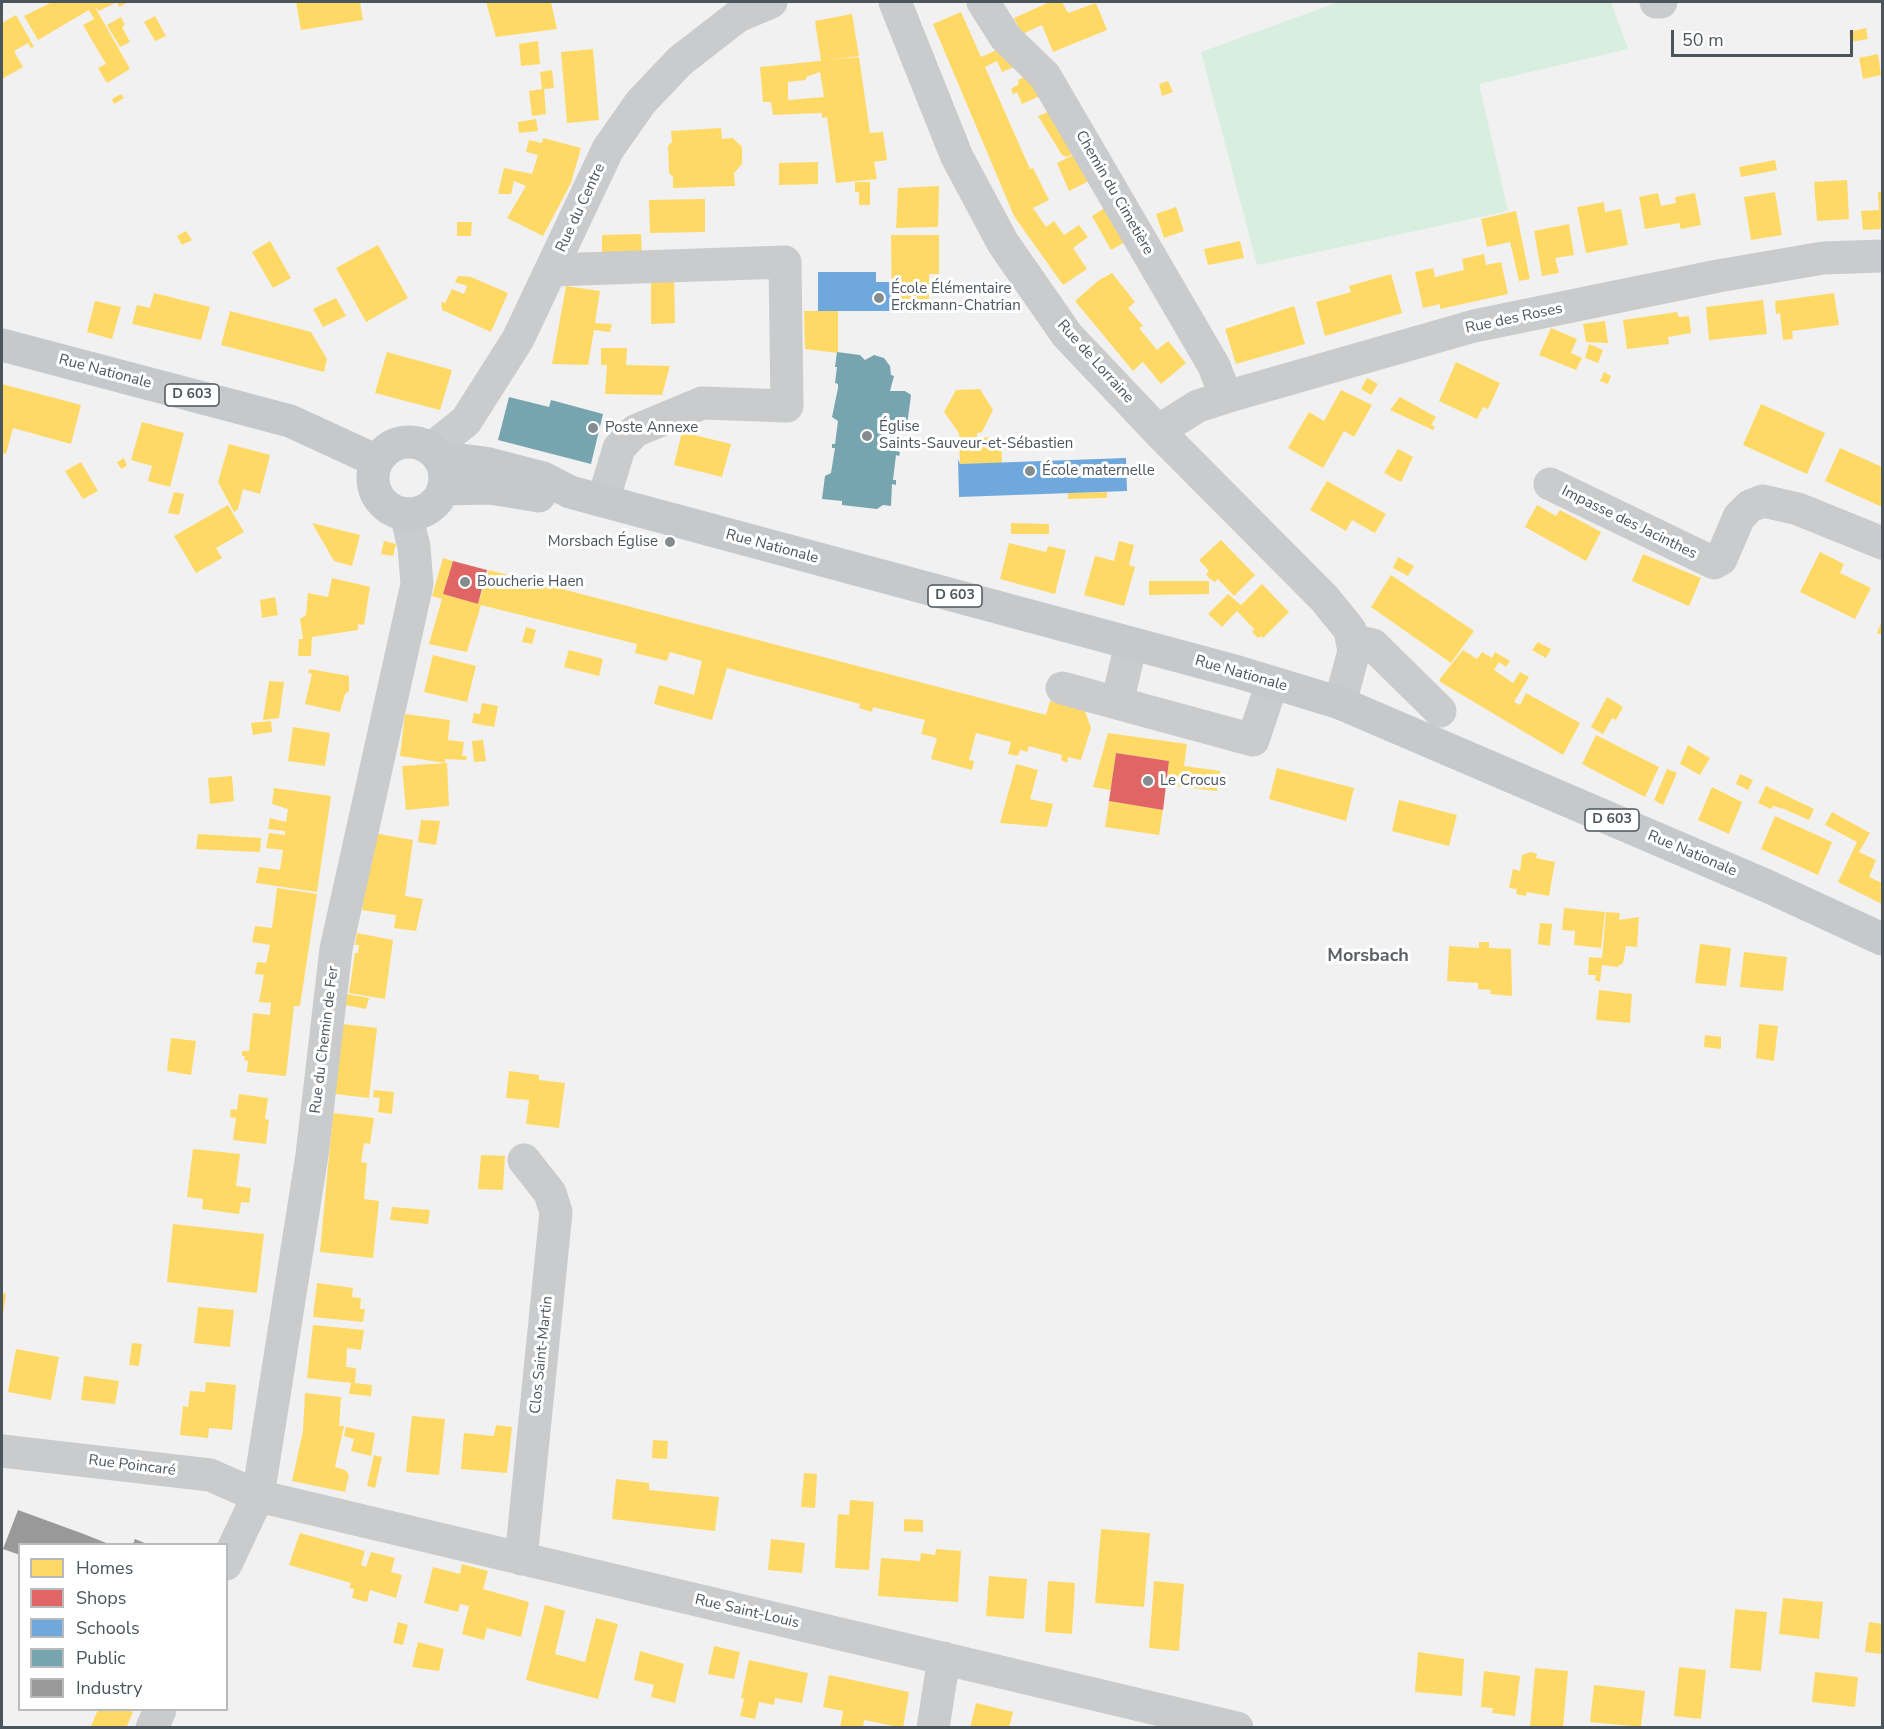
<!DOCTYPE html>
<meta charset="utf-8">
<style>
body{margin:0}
#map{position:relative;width:1884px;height:1729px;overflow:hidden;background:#f1f1f1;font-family:"Nunito Sans",sans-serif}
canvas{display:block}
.frame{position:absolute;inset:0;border:3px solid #4a555c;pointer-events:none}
.legend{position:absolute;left:18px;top:1543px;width:210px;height:168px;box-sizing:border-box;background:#fff;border:2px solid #b7bbbe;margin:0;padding:8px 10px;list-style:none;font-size:18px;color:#4a555c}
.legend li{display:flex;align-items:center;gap:12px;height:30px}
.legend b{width:30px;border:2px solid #b7bbbe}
.scale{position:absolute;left:1671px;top:30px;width:182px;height:27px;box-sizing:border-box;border:3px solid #4a555c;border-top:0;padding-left:8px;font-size:18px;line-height:21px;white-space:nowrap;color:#4a555c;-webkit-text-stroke:4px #fff;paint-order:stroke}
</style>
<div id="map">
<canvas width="1884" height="1729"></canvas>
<div class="frame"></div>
<ul class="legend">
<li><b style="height:16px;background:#ffd966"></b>Homes</li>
<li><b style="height:16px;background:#e06666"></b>Shops</li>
<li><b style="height:16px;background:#6fa8dc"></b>Schools</li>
<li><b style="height:16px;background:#76a5af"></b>Public</li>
<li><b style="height:16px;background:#999"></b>Industry</li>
</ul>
<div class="scale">50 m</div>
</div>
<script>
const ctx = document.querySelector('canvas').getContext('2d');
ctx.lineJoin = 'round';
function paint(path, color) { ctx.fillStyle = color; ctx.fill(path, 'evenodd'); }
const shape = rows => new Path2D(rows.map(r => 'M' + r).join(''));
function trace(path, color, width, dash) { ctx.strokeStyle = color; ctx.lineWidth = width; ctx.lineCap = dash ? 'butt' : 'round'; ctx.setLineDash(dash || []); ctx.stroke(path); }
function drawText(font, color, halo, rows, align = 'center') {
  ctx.font = font + ' "Nunito Sans",sans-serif'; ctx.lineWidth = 6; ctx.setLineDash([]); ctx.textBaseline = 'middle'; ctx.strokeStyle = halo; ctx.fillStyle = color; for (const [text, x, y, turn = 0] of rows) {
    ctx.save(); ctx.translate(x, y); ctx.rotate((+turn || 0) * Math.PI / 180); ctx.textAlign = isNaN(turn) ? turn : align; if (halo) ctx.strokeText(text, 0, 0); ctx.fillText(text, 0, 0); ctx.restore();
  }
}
paint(shape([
 [1339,2,1611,2,1628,49,1479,84,1508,211,1257,265,1201,52]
]), '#d8eede');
paint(shape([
 [52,2,129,2,119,7,117,2,99,11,95,7,130,69,107,83,98,68,106,64,83,25,94,19,89,10,38,40,24,16],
 [296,2,360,2,363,20,301,30],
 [486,2,551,2,557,29,496,37],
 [1050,2,1062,2,1068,13,1096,3,1107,30,1053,52,1042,25,1022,34,1014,18],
 [961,12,981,57,1001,48,1019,65,1002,72,997,61,985,67,1030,169,1033,168,1049,200,1033,208,1046,227,1054,221,1064,235,1079,225,1088,237,1073,248,1087,269,1063,285,1014,216,933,24],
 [852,14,859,56,821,61,815,21],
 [16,15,34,47,31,48,28,43,14,51,23,67,2,79,2,23],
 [155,16,166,36,155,41,144,22],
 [121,17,125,25,122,27,130,42,120,47,107,25],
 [1866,28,1868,39,1851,42,1849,32],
 [538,41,540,64,521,66,519,44],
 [593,49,599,120,567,123,561,52],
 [1878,54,1881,75,1863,79,1859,58],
 [859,57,870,133,883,132,887,160,874,162,877,179,836,183,827,117,822,118,822,113,773,115,771,102,763,102,760,67],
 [820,72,824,97,788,100,788,82,806,80,806,77],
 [552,70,554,88,544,89,546,114,532,116,529,91,542,89,540,72],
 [1030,74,1047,93,1022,104,1017,92,1013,94,1011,89,1019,84,1018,80],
 [1168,81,1173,92,1162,96,1159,84],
 [121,94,124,98,114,104,112,99],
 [1058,108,1082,150,1067,157,1062,155,1038,116],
 [536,119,538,131,519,133,518,122],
 [721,128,722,139,733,138,742,147,742,164,734,173,735,186,673,188,673,177,669,173,668,146,672,142,671,131],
 [543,138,581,148,571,183,543,236,507,218,526,186,514,181,511,194,498,194,504,168,532,174,538,155,526,152,529,140,542,143],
 [1078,153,1091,180,1069,191,1057,163],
 [1775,160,1777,170,1741,177,1739,167],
 [818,162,818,184,779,185,779,163],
 [1847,180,1849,219,1817,221,1814,182],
 [855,182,870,182,870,205,859,205,859,192,855,192],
 [939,186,938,227,896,228,898,188],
 [1775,192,1782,235,1751,240,1744,197],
 [1878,192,1882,192,1882,229,1863,230,1861,211,1879,210],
 [1658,193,1661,206,1676,203,1675,197,1695,193,1701,225,1681,229,1679,223,1645,229,1639,197],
 [705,199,705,232,650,233,649,200],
 [1604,202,1605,212,1621,209,1628,245,1586,253,1577,207],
 [1113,203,1132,238,1111,250,1092,216],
 [1176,207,1184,231,1164,238,1156,214],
 [1516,211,1530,279,1519,281,1510,242,1487,247,1481,219],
 [457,222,472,222,471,236,457,236],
 [1569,224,1574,255,1555,258,1559,273,1542,276,1534,231],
 [186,231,192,240,182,245,177,236],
 [641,234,642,254,602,264,602,235],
 [891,235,939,235,939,274,929,274,929,311,892,312],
 [270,241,291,278,273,288,252,252],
 [1240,241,1244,258,1208,265,1204,249],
 [378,245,408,298,366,322,336,268],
 [1484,254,1486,265,1501,262,1508,294,1440,309,1440,304,1423,308,1415,272,1433,268,1435,277,1464,270,1462,259],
 [1112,273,1135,302,1128,308,1143,326,1139,328,1157,350,1168,341,1186,363,1161,384,1143,362,1133,371,1075,301,1099,280],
 [1391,274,1402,313,1325,336,1316,302,1351,292,1349,286],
 [651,275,674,275,675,323,651,324],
 [458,276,471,277,508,293,491,332,442,310,441,302,445,303,452,289,464,294,467,286,455,282],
 [566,286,600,291,595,323,612,324,610,332,594,330,588,365,552,364],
 [154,293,210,307,201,340,132,324,137,305,150,308],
 [1834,293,1839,325,1792,331,1793,339,1783,340,1780,313,1776,314,1775,301],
 [336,298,346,316,323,327,313,309],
 [1763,300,1767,334,1709,340,1706,307],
 [95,301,121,307,112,339,87,332],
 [1294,306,1305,344,1236,364,1225,329],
 [230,311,311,332,327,359,324,372,221,345],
 [804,311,838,311,838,353,805,349],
 [1677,312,1679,317,1689,316,1691,333,1668,337,1669,344,1627,349,1623,320],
 [1605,321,1608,343,1586,342,1583,324],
 [1551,328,1577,339,1571,353,1582,358,1576,370,1539,355],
 [1589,344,1603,350,1598,363,1585,358],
 [601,348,627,348,626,365,670,366,662,395,605,394,607,365,601,365],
 [387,352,452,370,440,410,375,393],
 [1456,362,1500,383,1488,409,1483,407,1477,419,1439,401],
 [1604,372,1611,376,1608,384,1600,381],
 [1367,378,1378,384,1371,395,1361,389],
 [2,384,81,405,71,444,13,428,6,454,2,453],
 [980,389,993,410,982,432,977,433,977,438,1001,437,1002,463,960,464,959,433,944,412,956,390],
 [1341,390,1372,405,1354,437,1344,431,1323,468,1288,448,1309,412,1324,421],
 [1400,397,1436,417,1431,425,1435,427,1433,430,1390,410],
 [1761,404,1825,433,1807,474,1743,445],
 [142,422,184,433,170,487,148,481,152,466,131,460],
 [682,432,731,444,722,477,674,465],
 [229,444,270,455,260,494,243,489,238,509,234,512,218,482],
 [1840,448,1882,467,1882,507,1825,481],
 [1398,449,1413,457,1401,482,1384,473],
 [124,458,127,466,121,469,117,462],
 [81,462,98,491,83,499,65,471],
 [1327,481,1386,514,1375,533,1352,520,1346,531,1310,510],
 [174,492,184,494,179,515,168,513],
 [1107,492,1107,498,1068,499,1068,493],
 [228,505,244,532,216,548,222,558,196,573,174,536],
 [1537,505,1556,516,1560,510,1601,532,1586,561,1525,527],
 [312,523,360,535,352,566,334,561],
 [1011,523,1049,524,1049,534,1011,534],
 [1221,540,1255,575,1234,596,1218,579,1215,582,1210,579,1206,574,1209,571,1199,560],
 [384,541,396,544,393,556,381,554],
 [1119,541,1134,545,1129,565,1135,567,1124,606,1084,595,1095,556,1114,561],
 [1009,543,1046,552,1048,546,1066,550,1055,594,1000,579],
 [1820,552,1844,564,1840,573,1871,588,1855,619,1800,592],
 [1643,554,1701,578,1689,606,1632,581],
 [1398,557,1414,566,1408,576,1393,568],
 [443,558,453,561,443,594,478,604,489,570,1046,715,1050,701,1085,711,1091,728,1081,760,1068,757,1067,763,1061,760,1062,755,1029,746,1027,752,1020,750,1018,756,1008,754,1011,742,976,733,969,760,974,761,972,770,931,759,937,738,921,734,925,720,873,707,872,712,859,708,860,704,727,668,712,720,654,704,659,685,694,695,702,661,670,652,667,661,635,653,637,644,481,605,467,652,429,644,442,599,432,596],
 [1391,575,1474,631,1451,663,1371,607],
 [332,578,370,587,364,625,358,624,358,630,312,637,311,656,298,656,299,639,303,639,300,619,306,615,308,593,328,597],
 [1149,581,1209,581,1209,594,1149,595],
 [1262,584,1289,612,1263,638,1261,636,1258,638,1252,632,1254,629,1237,611,1222,627,1208,614,1228,594,1241,605],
 [275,597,278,615,262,618,260,600],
 [1882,621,1882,635,1877,633],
 [526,627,536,630,532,644,522,642],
 [1538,642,1551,649,1546,658,1532,650],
 [569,650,603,659,599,676,564,667],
 [1463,650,1477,659,1482,652,1492,658,1495,652,1510,661,1506,667,1499,662,1494,670,1513,683,1520,672,1529,677,1514,702,1520,705,1526,693,1580,723,1563,755,1442,683,1439,680],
 [433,655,476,666,467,702,424,692],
 [309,669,349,676,349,691,345,694,340,712,305,704,312,674,308,673],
 [269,681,284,682,279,718,263,720],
 [1607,697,1623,707,1616,720,1612,718,1603,734,1591,727],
 [482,703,498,706,494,727,472,723,474,713,480,714],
 [405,714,450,720,448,740,464,742,462,756,467,756,466,760,445,759,445,763,400,756],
 [271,721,272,732,253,735,251,723],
 [293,727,330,733,325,766,288,761],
 [1108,733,1187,744,1184,766,1220,771,1217,791,1166,785,1169,761,1116,753,1111,790,1093,787],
 [1596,735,1659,767,1645,797,1582,764],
 [483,740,486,761,474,762,472,741],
 [1688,745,1710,758,1700,775,1680,764],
 [447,763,449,806,406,810,402,766],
 [1016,764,1038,770,1030,799,1053,804,1047,827,1000,823],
 [1277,768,1354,788,1346,821,1269,799],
 [1667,769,1677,773,1663,805,1654,800],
 [1740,774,1753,780,1748,790,1736,784],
 [232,776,234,801,210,804,208,778],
 [1766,786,1814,809,1809,820,1784,809,1773,806,1771,809,1758,803],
 [1712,787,1742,802,1729,834,1698,820],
 [274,788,331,796,317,892,256,883,259,867,280,870,283,850,266,848,269,833,285,835,285,831,268,829,270,818,286,822,288,809,272,804],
 [1399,800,1457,815,1449,846,1392,831],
 [1109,801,1163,810,1159,835,1105,827],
 [1832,812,1870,833,1859,852,1876,860,1869,877,1882,883,1882,904,1838,882,1857,842,1825,825],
 [1775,816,1832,842,1818,875,1761,849],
 [421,820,440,821,436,845,418,842],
 [374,833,413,840,405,896,423,899,416,931,394,928,396,915,362,910],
 [198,834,261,838,260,852,196,849],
 [1531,852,1537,854,1536,858,1555,862,1549,896,1527,892,1526,896,1516,894,1517,889,1509,888,1513,869,1520,871,1522,855],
 [277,888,317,894,300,1006,294,1006,286,1076,247,1072,248,1061,244,1060,245,1056,242,1056,242,1051,249,1051,253,1013,270,1015,271,1003,259,1002,264,975,255,974,257,962,266,963,270,945,252,942,255,926,272,928],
 [1564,908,1605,912,1601,948,1574,945,1575,931,1562,930],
 [1606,912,1620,913,1619,920,1639,917,1637,947,1626,946,1623,963,1617,967,1602,965,1600,982,1595,980,1596,975,1588,975,1589,957,1602,958],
 [1540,923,1552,924,1550,946,1538,944],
 [357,933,393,940,385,999,349,993,355,953,358,953,359,945,355,945],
 [1479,942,1489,942,1489,948,1511,949,1512,996,1490,994,1491,990,1478,989,1478,983,1447,981,1449,946,1479,948],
 [1700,944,1731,948,1726,986,1695,983],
 [1744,952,1787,957,1783,991,1740,987],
 [1599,990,1632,994,1630,1023,1596,1020],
 [347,994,369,998,366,1009,345,1005],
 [343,1024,377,1028,369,1098,335,1094],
 [1759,1024,1778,1026,1774,1061,1756,1058],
 [1705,1035,1721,1037,1721,1049,1704,1047],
 [171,1038,196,1041,191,1075,167,1071],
 [509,1071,539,1075,539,1080,565,1083,559,1128,526,1124,529,1100,506,1098],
 [374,1090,394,1092,392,1114,378,1112,380,1098,373,1097],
 [239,1094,268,1098,265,1119,269,1120,266,1144,233,1140,236,1118,230,1117,231,1109,237,1110],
 [333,1113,374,1118,370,1144,364,1143,361,1162,367,1163,364,1199,379,1201,373,1258,320,1252],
 [193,1149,240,1154,236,1186,251,1188,249,1203,241,1202,239,1214,202,1209,203,1199,187,1197],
 [481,1155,505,1156,503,1190,478,1189],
 [392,1207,430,1210,428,1224,390,1220],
 [173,1224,264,1234,257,1293,167,1282],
 [317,1283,353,1288,352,1297,361,1298,360,1309,365,1309,363,1322,313,1317],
 [2,1293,6,1294,3,1314,2,1314],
 [198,1307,234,1310,230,1347,194,1343],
 [313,1325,364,1330,361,1350,347,1348,346,1367,356,1368,355,1383,372,1385,371,1396,349,1394,351,1383,307,1378],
 [132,1343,142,1344,139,1366,129,1365],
 [16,1349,59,1357,51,1400,8,1392],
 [84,1376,119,1381,115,1404,81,1400],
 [206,1382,236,1385,232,1430,209,1428,208,1438,180,1435,183,1406,188,1407,190,1391,205,1392],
 [305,1393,341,1397,339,1426,344,1426,335,1467,345,1470,349,1475,345,1492,292,1481,303,1431],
 [412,1416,445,1419,439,1475,406,1472],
 [496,1425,512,1427,507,1473,461,1469,464,1433,494,1436],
 [346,1427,375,1433,371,1456,351,1451,354,1439,344,1436],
 [653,1440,668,1441,667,1459,652,1458],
 [374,1455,382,1457,375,1488,367,1486],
 [804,1473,817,1474,815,1508,801,1507],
 [616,1479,649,1483,649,1490,719,1497,715,1531,612,1519],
 [850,1500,874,1502,869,1570,835,1568,838,1514,849,1515],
 [904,1519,923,1520,923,1532,904,1531],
 [1101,1529,1150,1533,1144,1607,1095,1603],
 [300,1533,365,1551,361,1565,366,1567,371,1552,395,1558,391,1572,402,1575,396,1598,370,1590,367,1602,352,1598,354,1589,349,1588,351,1583,289,1565],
 [771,1539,805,1543,802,1573,768,1570],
 [936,1549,961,1551,958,1602,878,1596,881,1558,920,1561,921,1553,935,1555],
 [462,1564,488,1571,483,1589,529,1602,521,1637,487,1628,484,1640,462,1634,469,1606,460,1604,458,1612,424,1603,433,1567,460,1574],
 [989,1576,1027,1579,1024,1619,986,1616],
 [1048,1581,1075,1583,1072,1634,1045,1632],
 [1154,1581,1184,1584,1179,1651,1149,1648],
 [1783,1598,1823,1602,1819,1639,1779,1634],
 [545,1605,565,1611,555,1654,585,1662,596,1618,618,1624,598,1699,526,1680],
 [1735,1609,1767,1612,1761,1671,1730,1668],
 [398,1622,408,1625,403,1645,393,1643],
 [1869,1622,1882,1624,1882,1654,1865,1652],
 [418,1642,444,1649,439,1671,412,1667],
 [714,1646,740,1652,734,1679,708,1674],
 [640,1651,684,1664,675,1703,651,1697,654,1685,634,1680],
 [1418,1652,1464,1659,1462,1696,1415,1692],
 [749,1660,808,1673,802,1703,775,1698,774,1705,759,1702,755,1719,740,1716,744,1699,741,1698],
 [1679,1667,1706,1670,1701,1719,1674,1716],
 [1535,1668,1568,1671,1563,1728,1530,1728],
 [1484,1671,1520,1676,1515,1716,1492,1713,1493,1708,1481,1707],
 [1815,1672,1858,1677,1855,1707,1812,1702],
 [829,1675,909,1692,903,1728,864,1720,863,1728,840,1728,843,1711,823,1707],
 [1594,1685,1645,1691,1641,1727,1590,1722],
 [976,1703,1013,1712,1009,1728,970,1728],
 [98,1710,126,1710,133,1712,126,1728,90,1728]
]), '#ffd966');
paint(shape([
 [453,561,487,570,478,604,443,594],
 [1116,753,1169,761,1163,810,1109,801]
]), '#e06666');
paint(shape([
 [818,272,876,272,876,282,892,282,892,311,818,311],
 [1126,458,1127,491,959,497,958,459,960,464]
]), '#6fa8dc');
paint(shape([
 [837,352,860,355,865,360,874,355,884,358,890,366,891,375,894,376,890,391,905,391,911,395,907,426,899,428,896,451,900,452,899,456,896,455,893,480,896,480,896,485,892,484,891,506,883,505,877,509,842,505,842,501,822,499,825,476,831,473,835,448,832,448,832,444,835,444,838,421,832,417,838,388,838,384,835,383,837,367,835,367],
 [509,397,549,407,551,400,603,414,591,464,498,440]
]), '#76a5af');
paint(shape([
 [18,1510,81,1533,109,1544,20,1544,20,1555,3,1549],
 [135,1539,147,1544,133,1544]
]), '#999');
trace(shape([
 [895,2,957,157,1003,243,1067,335,1158,431,1324,598,1350,630,1354,651,1340,703],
 [983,2,1006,38,1045,76,1214,366,1226,397],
 [1656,2,1661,2],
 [552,270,785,262,787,406,702,403,635,431,619,448,603,501],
 [1158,431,1198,406,1226,397,1474,326,1718,276,1823,258,1882,256],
 [431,449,466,421,518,339,608,149,641,102,680,61,738,16,771,2],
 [1550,484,1714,563,1721,559,1739,517,1750,506,1763,501,1798,509,1882,543],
 [1352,640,1373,645,1440,711],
 [1062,688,1117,703,1131,644],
 [1117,703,1253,740,1272,683],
 [2,1451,210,1475,258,1496,1237,1728],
 [521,1559,556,1212,550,1193,524,1160],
 [226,1564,258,1496,312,1155,336,949,417,584,414,547,406,514],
 [152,1728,160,1710],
 [933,1728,944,1658]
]), '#c9cbcc', 33);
trace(shape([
 [2,345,290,421,377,461],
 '373 478a36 36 0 1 1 72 0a36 36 0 1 1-72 0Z',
 [438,457,485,463,543,478,570,492,1238,672,1340,703,1767,886,1882,939],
 [443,489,490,488,539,496]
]), '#c6c9cc', 33);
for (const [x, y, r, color] of [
 [879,298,6,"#848c90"],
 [593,428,6,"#848c90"],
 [867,436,6,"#848c90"],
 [1030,471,6,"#848c90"],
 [670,542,6,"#848c90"],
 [465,582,6,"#848c90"],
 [1148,781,6,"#848c90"]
]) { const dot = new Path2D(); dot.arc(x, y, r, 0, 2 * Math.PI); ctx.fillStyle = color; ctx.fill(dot); trace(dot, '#fff', 2); }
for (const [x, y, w] of [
 [192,395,54],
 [955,596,54],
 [1612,820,54]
]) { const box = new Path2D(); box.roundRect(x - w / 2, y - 11, w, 22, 4.5); ctx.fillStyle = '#fff'; ctx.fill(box); trace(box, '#4a555c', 1.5); }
drawText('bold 14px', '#4a555c', null, [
 ["D 603",192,395],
 ["D 603",955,596],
 ["D 603",1612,820]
]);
drawText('15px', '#4a555c', '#fff', [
 ["Chemin du Cimetière",1114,193,60],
 ["Rue du Centre",581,208,-65],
 ["Rue des Roses",1514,319,-12],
 ["Rue de Lorraine",1095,362,48],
 ["Rue Nationale",105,372,15],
 ["Impasse des Jacinthes",1629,523,26],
 ["Rue Nationale",772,547,15],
 ["Rue Nationale",1241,674,16],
 ["Rue Nationale",1692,854,23],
 ["Rue du Chemin de Fer",325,1040,-83],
 ["Clos Saint-Martin",542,1355,-84],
 ["Rue Poincaré",132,1466,7],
 ["Rue Saint-Louis",747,1612,13]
]);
drawText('15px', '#4a555c', '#fff', [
 ["École Élémentaire",891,289],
 ["Erckmann-Chatrian",891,306],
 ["Église",879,427],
 ["Saints-Sauveur-et-Sébastien",879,444],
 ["Poste Annexe",605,428],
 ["École maternelle",1042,471],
 ["Morsbach Église",658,542,"right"],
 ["Boucherie Haen",477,582],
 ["Le Crocus",1160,781]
], 'left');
drawText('bold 18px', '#5d6164', '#fff', [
 ["Morsbach",1368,957]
]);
</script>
